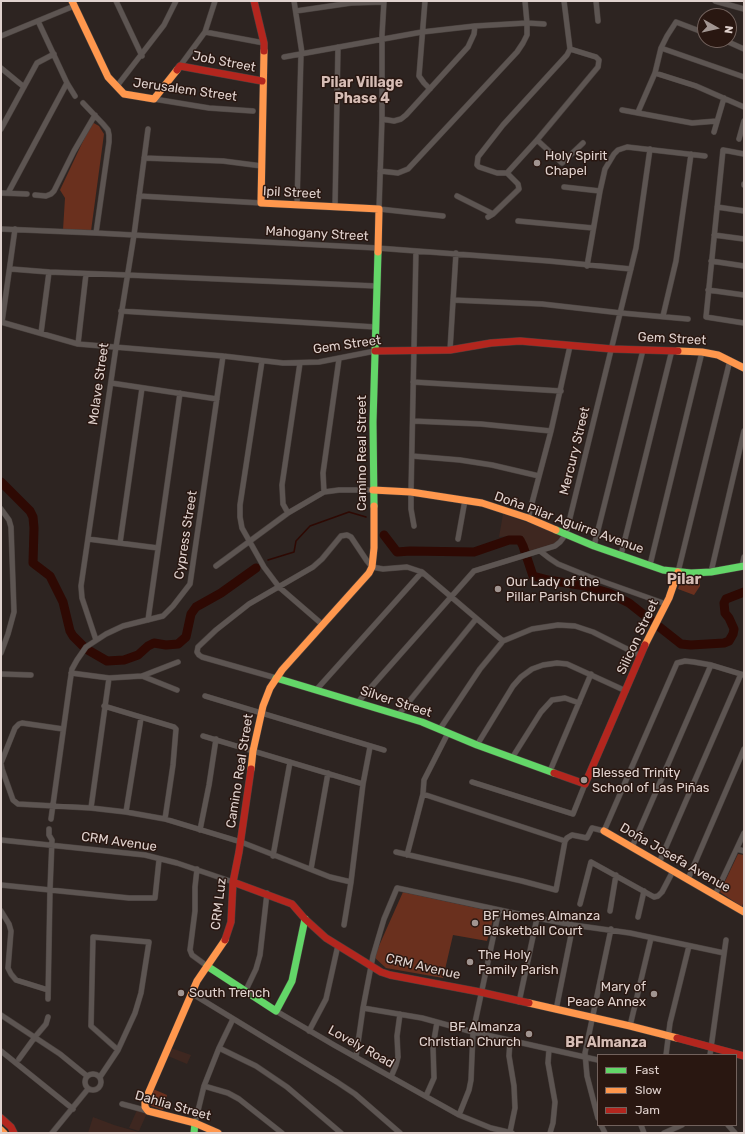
<!DOCTYPE html>
<meta charset="utf-8">
<style>
body{margin:0}
#map{position:relative;width:745px;height:1134px;overflow:hidden;background:#2d2421;font-family:Rubik,sans-serif}
canvas{display:block}
.frame{position:absolute;inset:0;border:2px solid #e0d2ce;pointer-events:none}
.legend{position:absolute;left:597px;top:1054px;width:140px;height:72px;box-sizing:border-box;background:#291711;border:1px solid #72625d;margin:0;padding:5px 7px;list-style:none;font-size:12px;color:#e0d2ce}
.legend li{display:flex;align-items:center;gap:8px;height:20px}
.legend b{width:20px;border:1px solid #72625d}
.north{position:absolute;left:697px;top:8px;width:40px;height:40px;box-sizing:border-box;background:#291711;border:1px solid #72625d;border-radius:50%;rotate:98deg;font-size:11px;font-weight:700;line-height:16px;text-align:center;color:#e0d2ce}
.north::after{content:'';display:block;margin:auto;width:14px;height:18px;background:#a19591;clip-path:polygon(50% 0,100% 100%,50% 72%,0 100%)}
</style>
<div id="map">
<canvas width="745" height="1134"></canvas>
<div class="frame"></div>
<ul class="legend">
<li><b style="height:5px;background:#63d668"></b>Fast</li>
<li><b style="height:5px;background:#ff974d"></b>Slow</li>
<li><b style="height:5px;background:#b3261e"></b>Jam</li>
</ul>
<div class="north">N</div>
</div>
<script>
const ctx = document.querySelector('canvas').getContext('2d');
ctx.lineJoin = 'round';
function paint(path, color) { ctx.fillStyle = color; ctx.fill(path, 'evenodd'); }
const shape = rows => new Path2D(rows.map(r => 'M' + r).join(''));
function trace(path, color, width, dash) { ctx.strokeStyle = color; ctx.lineWidth = width; ctx.lineCap = dash ? 'butt' : 'round'; ctx.setLineDash(dash || []); ctx.stroke(path); }
function drawText(font, color, halo, rows, align = 'center') {
  ctx.font = font + ' Rubik,sans-serif'; ctx.lineWidth = 3; ctx.setLineDash([]); ctx.textBaseline = 'middle'; ctx.strokeStyle = halo; ctx.fillStyle = color; for (const [text, x, y, turn = 0] of rows) {
    ctx.save(); ctx.translate(x, y); ctx.rotate((+turn || 0) * Math.PI / 180); ctx.textAlign = isNaN(turn) ? turn : align; if (halo) ctx.strokeText(text, 0, 0); ctx.fillText(text, 0, 0); ctx.restore();
  }
}
paint(shape([
 [503,514,560,534,561,538,553,545,531,552,521,539,510,536,499,537],
 [171,1048,191,1055,187,1064,168,1056],
 [137,1110,147,1113,139,1131,129,1128],
 [93,1117,114,1125,142,1133,88,1133]
]), '#3e2720');
paint(shape([
 [92,122,99,126,104,134,91,231,63,230,65,198,60,190],
 [682,577,700,577,700,586,694,595,678,589],
 [738,854,744,855,744,900,742,907,720,892],
 [403,892,495,912,487,941,453,935,443,978,386,968,374,957],
 [153,1089,167,1095,163,1110,151,1106,149,1100]
]), '#6a301e');
trace(shape([
 [268,560,294,552,296,541,310,526,349,512,366,517]
]), '#2e0903', 1.5);
trace(shape([
 [1,482,30,511,33,517,34,528,33,563,50,576,63,602,70,631,73,636,83,646],
 [384,535,397,552,410,551,474,552,509,540,520,540,523,546,533,576,548,580,585,586,609,593,629,603,681,644,691,645,724,643,729,641,733,634,734,629,729,618,725,613,724,603,726,599,744,592],
 [88,650,107,661,124,660,138,655,148,646,154,643,166,645,178,644,186,637,191,614,196,607,221,593,256,568]
]), '#2e0903', 9);
const street = shape([
 [116,1,142,56],
 [294,1,302,53],
 [384,1,382,35,382,119,379,209,443,216],
 [425,1,419,76,424,83,430,89],
 [564,1,570,49],
 [596,1,598,21],
 [715,1,744,9],
 [296,11,351,3,384,2],
 [38,21,67,83,75,96],
 [205,32,264,43],
 [1,36,74,6],
 [724,40,744,49],
 [661,48,744,77],
 [284,57,422,32,475,26,527,23,544,24],
 [180,66,205,32,215,1],
 [1,68,24,87],
 [655,73,696,86,744,107],
 [117,86,164,25,176,1],
 [154,99,209,108,253,111],
 [83,103,103,124,108,130,109,135,109,142,96,233],
 [622,110,692,123,717,121],
 [638,112,655,73,661,48,667,36,676,22,705,33],
 [382,119,394,121,401,119,406,115,468,47,474,34,475,26],
 [1,129,37,63,54,54],
 [714,132,724,98],
 [739,139,744,121],
 [537,140,562,163,583,143],
 [744,154,723,150,706,317,744,323],
 [144,158,223,161,262,166],
 [380,171,398,173,408,169,517,52,523,43,527,35,527,23,525,1],
 [507,173,497,173,479,167,477,165,478,157,503,125,567,55,570,49],
 [507,173,537,140,598,67,599,60,596,57,570,49],
 [744,184,744,185],
 [564,187,600,191],
 [1,193,27,194],
 [8,193,67,83],
 [35,195,46,196,51,194,54,191,74,151,95,115],
 [139,196,261,203],
 [457,196,493,214],
 [297,204,301,54],
 [335,207,338,47],
 [717,207,744,211],
 [488,217,493,214,519,189,518,184,507,173],
 [518,221,593,228],
 [1,229,96,233,377,248,549,261,631,269],
 [714,235,744,239],
 [711,261,744,266],
 [587,266,600,191,605,169,614,154,618,150,627,147,705,156],
 [11,269,49,272,127,275,376,286],
 [708,290,744,295],
 [453,300,542,304,621,313,688,319],
 [121,311,375,327],
 [663,316,676,261,691,154],
 [1,322,78,344,223,356,283,363,319,362,375,351],
 [2,322,15,229],
 [41,333,49,272],
 [78,344,86,274],
 [450,350,456,253],
 [262,361,240,505,240,517,242,528,264,567,279,587,323,625],
 [413,382,561,391],
 [111,383,217,399],
 [413,421,481,424,551,431],
 [412,456,460,460,492,465,539,476],
 [324,492,323,473,339,359],
 [1,509,9,520,11,527,14,612,8,634,1,653],
 [288,513,283,504,282,485,300,363],
 [528,518,551,431,570,346],
 [414,526,411,509,411,492,416,251],
 [88,539,158,548],
 [458,539,465,500],
 [120,543,142,388],
 [594,546,643,350],
 [540,551,549,558,558,564,590,577,666,604],
 [621,555,672,350],
 [650,565,702,352],
 [216,566,288,513,324,492,339,490,373,490],
 [742,566,744,557],
 [678,572,730,360],
 [711,572,744,431],
 [148,620,180,393],
 [96,640,82,598,81,586,116,347,134,235,148,129],
 [71,673,109,678,142,676,178,662],
 [1,674,31,675],
 [142,676,177,690],
 [276,678,202,657,199,655,197,652,198,647,216,630,249,604,313,567,322,559,341,536,347,535,351,537,367,561,372,567,383,569,407,567,422,572,503,641],
 [317,689,422,572],
 [205,696,384,750],
 [358,702,474,571,555,546,560,542,566,534,636,248,650,149],
 [104,706,174,727,176,729,173,765,165,819],
 [399,714,476,619],
 [63,729,22,723,19,724,15,728,1,763,2,769,13,800,18,804,91,808,126,812,165,819,241,842,330,877,351,882],
 [440,729,480,669,503,641,532,629,558,625,575,626,593,632,641,656],
 [203,736,363,784],
 [477,745,513,686,521,677,532,669,543,665,557,663,567,664,626,691],
 [512,758,541,712,552,700,565,698,579,703],
 [550,771,591,674],
 [472,782,573,814,585,784],
 [423,794,565,841],
 [91,808,109,678],
 [126,812,141,718],
 [51,819,70,682,72,669,77,660,86,647,106,634,123,626,163,616,173,606,190,584,223,356],
 [200,830,209,785,216,739],
 [1,840,145,855,177,863,233,882],
 [632,847,711,665],
 [737,849,744,851],
 [396,852,522,881,556,890,565,841,567,838,572,835,587,838,592,828,604,831,677,663,685,661,694,662,711,665,744,675],
 [407,855,423,794,424,780,448,733],
 [273,856,290,762],
 [659,863,741,674],
 [197,869,195,887,195,911,190,950,192,955,207,966],
 [311,869,328,773],
 [688,879,744,749],
 [1,885,129,898,155,898,159,860],
 [715,895,744,833],
 [580,904,591,862,654,897,658,896,662,892,673,871],
 [1,911,9,924,11,931,8,968,11,974,16,980,48,990],
 [610,911,616,875],
 [638,917,644,891],
 [344,925,351,882,363,784,370,747],
 [245,992,256,969,260,955,267,893],
 [191,993,337,1082,355,1094,400,1133],
 [48,999,50,890,52,840,49,835,49,829],
 [519,1002,537,918],
 [363,1008,422,1018,473,1032,598,1060],
 [556,1010,573,925],
 [276,1011,334,1045,459,1115,491,1128,512,1133],
 [1,1015,60,1054,87,1076],
 [630,1026,651,938],
 [309,1031,326,999,338,945],
 [219,1048,256,1066,287,1087,341,1133],
 [549,1049,548,1063,555,1102,553,1123,550,1133],
 [1,1051,73,1109],
 [666,1055,670,1023,689,946],
 [710,1055,726,940],
 [356,1057,363,1008,373,956,384,919,397,888,537,918,573,925,630,933,724,953],
 [19,1059,35,1037,46,1024,48,1017],
 '85 1082a8 8 0 1 1 16 0a8 8 0 1 1-16 0Z',
 [100,1077,118,1050,135,1013,141,993,149,942,93,937,91,1026,118,1050],
 [391,1077,396,1065,398,1057,397,1036,400,1014],
 [204,1086,228,1093,239,1099,282,1133],
 [426,1096,434,1078,433,1046,437,1022],
 [122,1104,148,1111],
 [459,1115,469,1090,471,1080,473,1032,499,910],
 [598,1118,587,1076,585,1053,611,929],
 [195,1123,204,1086,219,1048,233,1019],
 [601,1125,605,1133],
 [641,1125,644,1133],
 [728,1125,735,1133],
 [510,1132,515,1108,514,1086,509,1056,510,1040],
 [52,1133,88,1089],
 [664,1133,682,1125]
]);
const fast = shape([
 [374,506,373,422,378,252],
 [556,530,594,546,663,570,691,573,711,572,744,566],
 [276,678,422,722,477,745,554,773],
 [207,966,276,1011,292,981,305,919],
 [194,1133,195,1123]
]);
const slow = shape([
 [72,1,108,77,124,94,154,99,177,70],
 [264,51,261,203,379,209,378,252],
 [678,351,702,352,718,355,744,368],
 [373,490,411,492,482,503,528,518,556,530],
 [645,645,669,598,678,572],
 [251,769,253,751,263,706,270,688,282,670,369,573,372,567,374,548,374,506],
 [604,831,744,912],
 [529,1003,630,1026,677,1038],
 [1,1130,4,1133],
 [218,1133,195,1123,148,1111,145,1107,145,1101,197,981,225,940]
]);
const jam = shape([
 [254,1,264,43,264,51],
 [177,70,180,66,262,81],
 [375,351,450,350,491,343,520,341,612,349,678,351],
 [554,773,585,784,645,645],
 [233,882,292,904,305,919,326,938,381,972,390,975,480,992,529,1003],
 [225,940,231,922,233,882,239,852,251,769],
 [677,1038,744,1056],
 [1,1118,11,1127,14,1133]
]);
trace(street, '#49413e', 6);
trace(fast, '#49413e', 8);
trace(slow, '#49413e', 8);
trace(jam, '#49413e', 8);
trace(street, '#5d5552', 5);
trace(fast, '#63d668', 7);
trace(slow, '#ff974d', 7);
trace(jam, '#b3261e', 7);
for (const [x, y, r, color] of [
 [537,163,4,"#a19591"],
 [498,589,4,"#a19591"],
 [584,780,4,"#a19591"],
 [475,923,4,"#a19591"],
 [470,962,4,"#a19591"],
 [181,993,4,"#a19591"],
 [654,994,4,"#a19591"],
 [529,1034,4,"#a19591"]
]) { const dot = new Path2D(); dot.arc(x, y, r, 0, 2 * Math.PI); ctx.fillStyle = color; ctx.fill(dot); trace(dot, '#291711', 1.5); }
drawText('13px', '#e0d2ce', '#291711', [
 ["Job Street",224,62,11],
 ["Jerusalem Street",185,90,8],
 ["Ipil Street",292,193,3],
 ["Mahogany Street",317,234,3],
 ["Gem Street",672,339,3],
 ["Gem Street",347,345,-8],
 ["Molave Street",99,384,-82],
 ["Mercury Street",575,451,-76],
 ["Camino Real Street",362,453,-90],
 ["Doña Pilar Aguirre Avenue",569,523,20],
 ["Cypress Street",186,535,-81],
 ["Silicon Street",638,637,-65],
 ["Silver Street",396,702,18],
 ["Camino Real Street",240,771,-81],
 ["CRM Avenue",119,842,8],
 ["Doña Josefa Avenue",675,858,30],
 ["CRM Luz",219,904,-83],
 ["CRM Avenue",423,967,13],
 ["Lovely Road",361,1047,29],
 ["Dahlia Street",173,1106,16]
]);
drawText('13px', '#e0d2ce', '#291711', [
 ["Holy Spirit",545,156],
 ["Chapel",545,171],
 ["Our Lady of the",506,582],
 ["Pillar Parish Church",506,597],
 ["Blessed Trinity",592,773],
 ["School of Las Piñas",592,788],
 ["BF Homes Almanza",483,916],
 ["Basketball Court",483,931],
 ["The Holy",478,955],
 ["Family Parish",478,970],
 ["Mary of",646,987,"right"],
 ["Peace Annex",646,1002,"right"],
 ["South Trench",189,993],
 ["BF Almanza",521,1027,"right"],
 ["Christian Church",521,1042,"right"]
], 'left');
drawText('bold 14px', '#d6bdb5', '#291711', [
 ["Pilar Village",362,83],
 ["Phase 4",362,99],
 ["BF Almanza",606,1043]
]);
drawText('bold 15px', '#d6bdb5', '#291711', [
 ["Pilar",684,580]
]);
</script>
